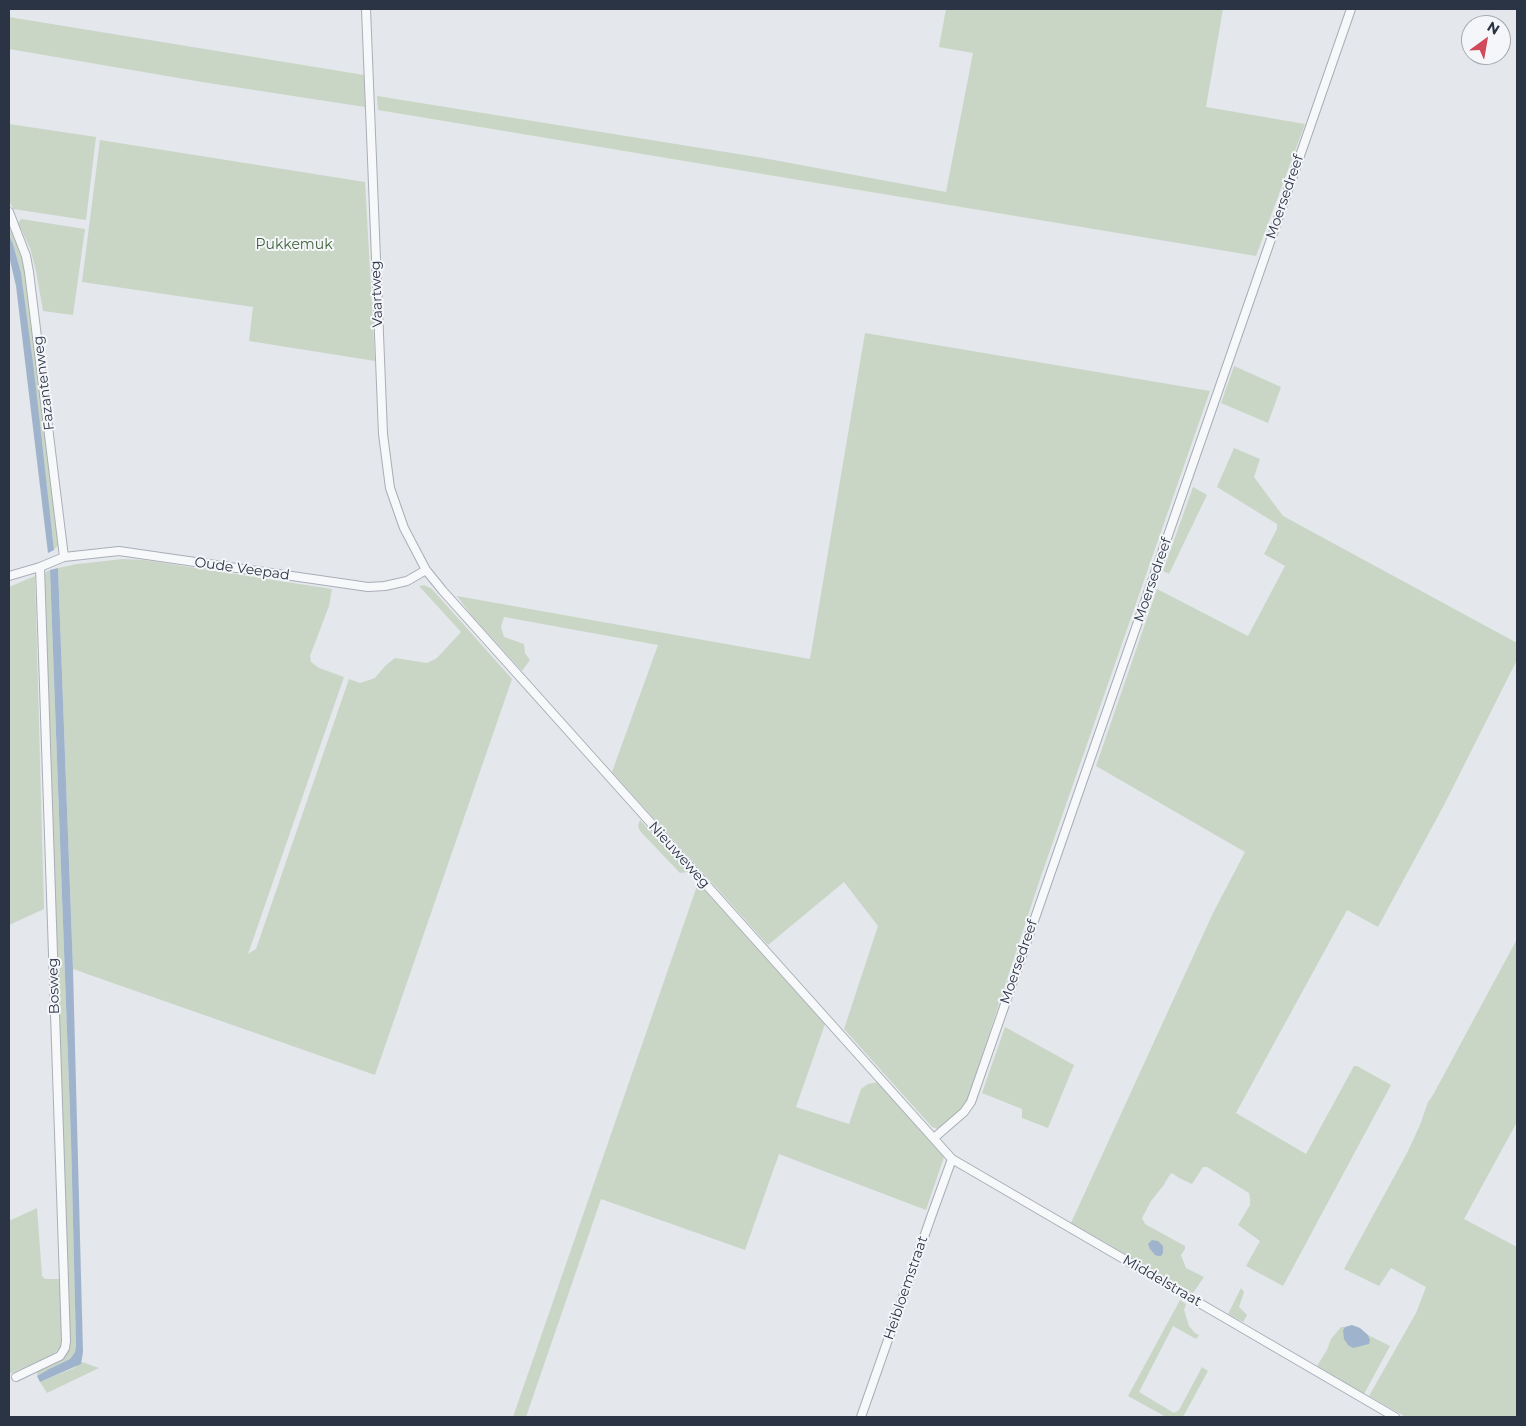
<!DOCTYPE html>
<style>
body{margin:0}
#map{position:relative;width:1526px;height:1426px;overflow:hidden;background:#e4e7ec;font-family:Montserrat,sans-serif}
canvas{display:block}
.frame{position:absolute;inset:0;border:10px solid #2b3445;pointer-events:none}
.north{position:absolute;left:1461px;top:15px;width:50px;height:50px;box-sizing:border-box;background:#f4f6f9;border:1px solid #a4a8b1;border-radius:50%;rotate:32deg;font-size:14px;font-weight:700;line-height:20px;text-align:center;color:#2b3445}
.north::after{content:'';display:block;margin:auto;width:18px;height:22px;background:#d1495b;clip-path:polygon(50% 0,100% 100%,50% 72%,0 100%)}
</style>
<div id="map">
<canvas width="1526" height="1426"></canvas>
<div class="frame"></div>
<div class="north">N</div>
</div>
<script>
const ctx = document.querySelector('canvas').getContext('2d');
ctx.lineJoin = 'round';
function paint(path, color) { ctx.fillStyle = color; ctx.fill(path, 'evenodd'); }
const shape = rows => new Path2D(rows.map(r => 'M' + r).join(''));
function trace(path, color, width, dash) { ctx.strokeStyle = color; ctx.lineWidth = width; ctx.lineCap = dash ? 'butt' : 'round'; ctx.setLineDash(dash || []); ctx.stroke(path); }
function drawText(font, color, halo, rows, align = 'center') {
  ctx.font = font + ' Montserrat,sans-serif'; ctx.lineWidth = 4; ctx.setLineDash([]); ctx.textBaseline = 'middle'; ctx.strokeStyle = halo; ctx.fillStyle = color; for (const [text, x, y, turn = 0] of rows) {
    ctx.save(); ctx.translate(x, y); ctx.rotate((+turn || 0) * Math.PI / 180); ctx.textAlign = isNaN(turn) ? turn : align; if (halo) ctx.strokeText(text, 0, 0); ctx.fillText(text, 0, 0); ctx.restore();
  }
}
paint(shape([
 [946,9,1223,9,1206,107,1305,124,1256,256,378,110,377,96,763,158,946,192,973,53,939,47],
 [9,17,364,75,365,107,202,82,9,49],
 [9,124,96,137,86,220,13,209,9,200],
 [100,140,365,182,375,361,249,341,253,307,82,282],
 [21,219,85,229,73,315,43,311,36,271,30,248,18,223],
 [9,231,13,231,19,246,26,267,59,544,54,550,21,273,13,244,9,235],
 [865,333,1210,391,1039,882,967,1101,963,1108,938,1129,932,1127,844,1029,878,926,844,882,768,945,612,772,658,645,504,617,501,627,504,637,524,644,525,653,530,660,522,671,472,616,457,596,810,659],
 [1234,366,1281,387,1268,423,1221,403],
 [1234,448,1260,459,1254,477,1283,516,1517,643,1517,660,1444,805,1378,927,1347,910,1236,1113,1306,1154,1354,1066,1357,1066,1391,1085,1283,1286,1246,1266,1260,1241,1238,1225,1250,1205,1250,1199,1249,1193,1207,1167,1203,1167,1192,1184,1179,1178,1172,1173,1169,1176,1163,1186,1151,1201,1142,1218,1145,1224,1185,1246,1185,1249,1181,1255,1186,1268,1204,1277,1193,1293,1071,1223,1213,913,1245,852,1096,766,1157,589,1248,636,1285,566,1264,554,1277,529,1277,524,1217,487],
 [1193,487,1207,495,1169,574,1163,571],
 [123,559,144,560,332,589,329,606,310,656,311,662,319,668,344,677,248,954,256,949,349,679,360,683,375,678,385,666,395,658,427,663,437,658,461,632,419,586,424,585,432,589,512,679,375,1075,73,969,58,568,77,564],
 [50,570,71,1140,76,1345,75,1352,70,1359,49,1369,37,1376,37,1369,55,1360,69,1331,44,576,46,572],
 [35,576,44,909,9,925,9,587],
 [640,820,688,872,680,873,640,831,638,826],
 [698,883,825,1024,796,1107,849,1124,861,1089,868,1084,878,1082,944,1157,926,1210,779,1154,745,1250,601,1199,526,1417,513,1417],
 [1517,939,1517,1122,1464,1219,1517,1247,1517,1417,1406,1417,1369,1396,1416,1313,1426,1287,1391,1268,1379,1286,1344,1269,1407,1153,1420,1125,1428,1102,1433,1095],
 [1005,1027,1074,1065,1048,1128,1022,1118,1022,1109,982,1093],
 [37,1208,42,1276,45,1279,60,1279,62,1346,52,1355,9,1374,9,1221],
 [1241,1288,1244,1292,1239,1307,1247,1315,1243,1322,1228,1314],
 [1180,1300,1186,1304,1184,1310,1189,1326,1195,1333,1199,1335,1196,1339,1173,1326,1139,1392,1174,1413,1179,1410,1202,1367,1208,1371,1183,1417,1166,1417,1128,1396],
 [1341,1327,1345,1327,1343,1330,1370,1340,1368,1335,1390,1346,1364,1394,1317,1366,1327,1350,1331,1339],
 [82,1362,99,1368,47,1393,40,1382,74,1368]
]), '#c9d6c5');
paint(shape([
 [9,235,13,244,21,273,34,371,54,550,48,553,16,286,9,256],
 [58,568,73,969,83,1352,81,1364,40,1382,37,1376,49,1369,70,1359,75,1352,76,1345,71,1140,50,570],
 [1152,1240,1158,1241,1163,1246,1163,1253,1161,1256,1158,1256,1155,1255,1150,1249,1148,1244],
 [1352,1325,1360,1328,1368,1335,1370,1340,1369,1344,1353,1348,1348,1345,1344,1339,1343,1330,1345,1327]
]), '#9fb4cc');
const minor = shape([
 [366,9,383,434,390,488,404,528,426,570,443,591,952,1159,1395,1417],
 [9,212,26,256,29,272,64,557],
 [9,576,40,567,64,557,119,551,368,587,385,586,407,581,426,570],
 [934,1138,964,1112,971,1102,1351,9],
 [16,1377,60,1356,65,1348,66,1341,40,567],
 [861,1417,931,1217,952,1159]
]);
trace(minor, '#a9aeb7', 10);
trace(minor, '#f7f8fa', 8);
drawText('14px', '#2b3445', '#f4f6f9', [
 ["Moersedreef",1285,197,-71],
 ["Vaartweg",377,294,-92],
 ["Fazantenweg",44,383,-97],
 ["Oude Veepad",242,569,8],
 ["Moersedreef",1153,580,-71],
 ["Nieuweweg",679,855,48],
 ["Moersedreef",1019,962,-71],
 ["Bosweg",54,986,-92],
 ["Middelstraat",1162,1281,30],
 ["Heibloemstraat",906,1288,-71]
]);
drawText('14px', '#3f6138', '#f4f6f9', [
 ["Pukkemuk",294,245]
]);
</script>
